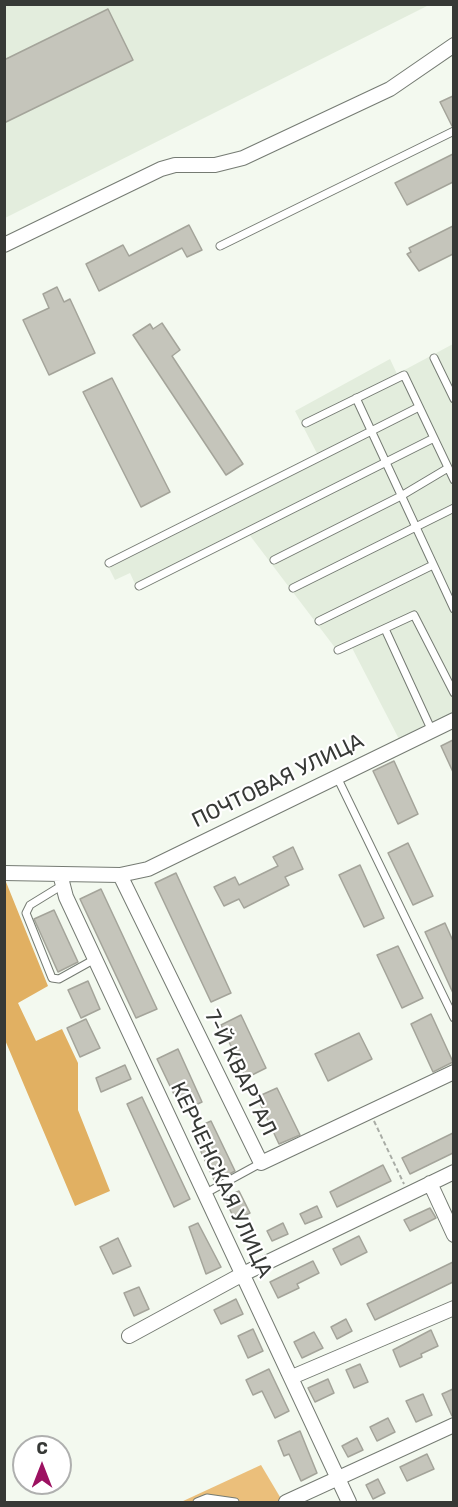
<!DOCTYPE html>
<meta charset="utf-8">
<style>
body{margin:0}
#map{position:relative;width:458px;height:1507px;overflow:hidden;background:#f3f9ef;font-family:Rubik,sans-serif}
canvas{display:block}
.frame{position:absolute;inset:0;border:6px solid #373936;pointer-events:none}
.north{position:absolute;left:12px;top:1435px;width:60px;height:60px;box-sizing:border-box;background:#fff;border:2px solid #afb0af;border-radius:50%;rotate:0deg;font-size:16px;font-weight:700;line-height:24px;text-align:center;color:#373936}
.north::after{content:'';display:block;margin:auto;width:21px;height:27px;background:#9c1161;clip-path:polygon(50% 0,100% 100%,50% 72%,0 100%)}
</style>
<div id="map">
<canvas width="458" height="1507"></canvas>
<div class="frame"></div>
<div class="north">С</div>
</div>
<script>
const ctx = document.querySelector('canvas').getContext('2d');
ctx.lineJoin = 'round';
function paint(path, color) { ctx.fillStyle = color; ctx.fill(path, 'evenodd'); }
const shape = rows => new Path2D(rows.map(r => 'M' + r).join(''));
function trace(path, color, width, dash) { ctx.strokeStyle = color; ctx.lineWidth = width; ctx.lineCap = dash ? 'butt' : 'round'; ctx.setLineDash(dash || []); ctx.stroke(path); }
function drawText(font, color, halo, rows, align = 'center') {
  ctx.font = font + ' Rubik,sans-serif'; ctx.lineWidth = 4.5; ctx.setLineDash([]); ctx.textBaseline = 'middle'; ctx.strokeStyle = halo; ctx.fillStyle = color; for (const [text, x, y, turn = 0] of rows) {
    ctx.save(); ctx.translate(x, y); ctx.rotate((+turn || 0) * Math.PI / 180); ctx.textAlign = isNaN(turn) ? turn : align; if (halo) ctx.strokeText(text, 0, 0); ctx.fillText(text, 0, 0); ctx.restore();
  }
}
paint(shape([
 [5,5,429,5,5,218],
 [453,344,453,715,401,743,350,644,336,649,245,529,135,584,130,573,115,580,109,568,321,461,295,411,390,359,397,374]
]), '#e3eddd');
paint(shape([
 [261,1465,283,1502,181,1502]
]), '#ebbf7b');
paint(shape([
 [4,877,48,986,18,1003,36,1041,62,1029,78,1063,78,1110,110,1191,75,1206,5,1040]
]), '#e1b062');
const building = shape([
 [108,9,133,60,4,123,4,60,108,9],
 [453,96,453,125,452,126,440,102,453,96],
 [453,154,453,182,407,205,395,183,453,154],
 [189,225,202,250,187,257,182,248,99,291,86,264,123,245,129,256,189,225],
 [453,226,453,254,419,271,407,254,411,252,409,248,453,226],
 [57,287,64,302,70,299,95,353,49,375,23,320,49,308,43,294,57,287],
 [162,323,180,350,172,356,243,464,226,475,133,335,150,324,153,329,162,323],
 [112,378,170,492,141,507,83,392,112,378],
 [453,740,453,772,441,746,453,740],
 [394,761,418,814,398,824,373,771,394,761],
 [408,843,433,896,413,905,388,853,408,843],
 [293,847,303,869,285,877,289,885,244,908,239,899,224,906,214,887,235,877,239,885,278,866,273,857,293,847],
 [360,865,384,918,364,927,339,875,360,865],
 [176,873,231,993,211,1002,155,883,176,873],
 [101,889,157,1009,136,1018,80,899,101,889],
 [54,910,78,962,58,972,34,919,54,910],
 [445,923,453,941,453,993,425,932,445,923],
 [398,946,423,998,402,1008,377,955,398,946],
 [88,981,100,1009,81,1018,68,990,88,981],
 [431,1014,453,1062,433,1072,411,1024,431,1014],
 [241,1015,266,1068,246,1078,221,1025,241,1015],
 [86,1019,100,1048,80,1057,67,1028,86,1019],
 [359,1033,372,1059,328,1081,315,1054,359,1033],
 [178,1049,202,1102,182,1111,157,1059,178,1049],
 [125,1065,131,1079,101,1092,96,1078,125,1065],
 [277,1088,300,1135,279,1144,257,1097,277,1088],
 [142,1097,190,1199,174,1207,127,1104,142,1097],
 [211,1121,235,1171,215,1182,191,1130,211,1121],
 [453,1133,453,1153,410,1174,402,1158,453,1133],
 [383,1165,391,1181,337,1207,330,1192,383,1165],
 [239,1191,250,1213,235,1220,224,1198,239,1191],
 [317,1206,322,1217,305,1224,300,1214,317,1206],
 [430,1208,436,1218,410,1231,404,1220,430,1208],
 [198,1223,221,1267,206,1274,189,1227,198,1223],
 [283,1223,288,1234,272,1241,267,1231,283,1223],
 [359,1236,367,1252,341,1265,333,1249,359,1236],
 [118,1238,131,1266,113,1274,100,1247,118,1238],
 [313,1261,319,1273,297,1284,299,1288,278,1298,270,1282,313,1261],
 [453,1262,453,1282,375,1320,367,1304,453,1262],
 [139,1287,149,1309,134,1316,124,1293,139,1287],
 [236,1299,243,1314,221,1324,214,1310,236,1299],
 [346,1319,352,1331,337,1339,331,1327,346,1319],
 [253,1329,263,1351,248,1358,238,1336,253,1329],
 [431,1330,438,1346,421,1354,422,1357,400,1367,393,1350,431,1330],
 [314,1332,323,1348,302,1358,294,1342,314,1332],
 [360,1364,368,1382,354,1388,346,1370,360,1364],
 [269,1369,289,1411,275,1418,262,1391,253,1395,246,1380,269,1369],
 [328,1379,334,1393,315,1402,308,1388,328,1379],
 [453,1389,453,1416,452,1416,442,1394,453,1389],
 [423,1394,432,1415,416,1422,406,1401,423,1394],
 [388,1418,395,1432,377,1441,370,1427,388,1418],
 [300,1431,317,1473,301,1481,289,1454,284,1456,278,1441,300,1431],
 [357,1438,363,1450,348,1457,342,1446,357,1438],
 [427,1454,434,1469,407,1481,400,1467,427,1454],
 [378,1479,385,1493,373,1499,366,1485,378,1479]
]);
paint(building, '#c5c5bb');
trace(building, '#a4a49a', 1.5);
const lane = shape([
 [220,246,454,131],
 [434,358,454,399],
 [356,398,454,609],
 [306,423,404,375,454,480],
 [274,560,401,496,448,468],
 [109,563,419,407],
 [139,586,434,438],
 [293,588,454,508],
 [319,621,433,565],
 [385,629,432,731],
 [338,650,414,615,454,693],
 [336,775,454,1018],
 [61,886,30,905,26,913,52,978,59,979,95,959],
 [206,1193,261,1163],
 [197,1502,207,1498,235,1502]
]);
const street = shape([
 [4,245,161,169,175,165,215,165,243,158,390,89,454,45],
 [4,873,120,875,148,869,454,720],
 [60,874,66,897,349,1502],
 [120,875,261,1163,454,1072],
 [430,1183,454,1235],
 [129,1336,241,1275,454,1172],
 [292,1377,454,1308],
 [286,1502,454,1425]
]);
trace(lane, '#757b73', 9);
trace(street, '#757b73', 16);
trace(shape([
 [374,1121,404,1184]
]), '#a8aca5', 2, [4.5, 3]);
trace(lane, '#fff', 7);
trace(street, '#fff', 14);
drawText('21px', '#373936', '#fff', [
 ["ПОЧТОВАЯ УЛИЦА",278,781,-26],
 ["7-Й КВАРТАЛ",240,1073,64],
 ["КЕРЧЕНСКАЯ УЛИЦА",221,1180,65]
]);
</script>
